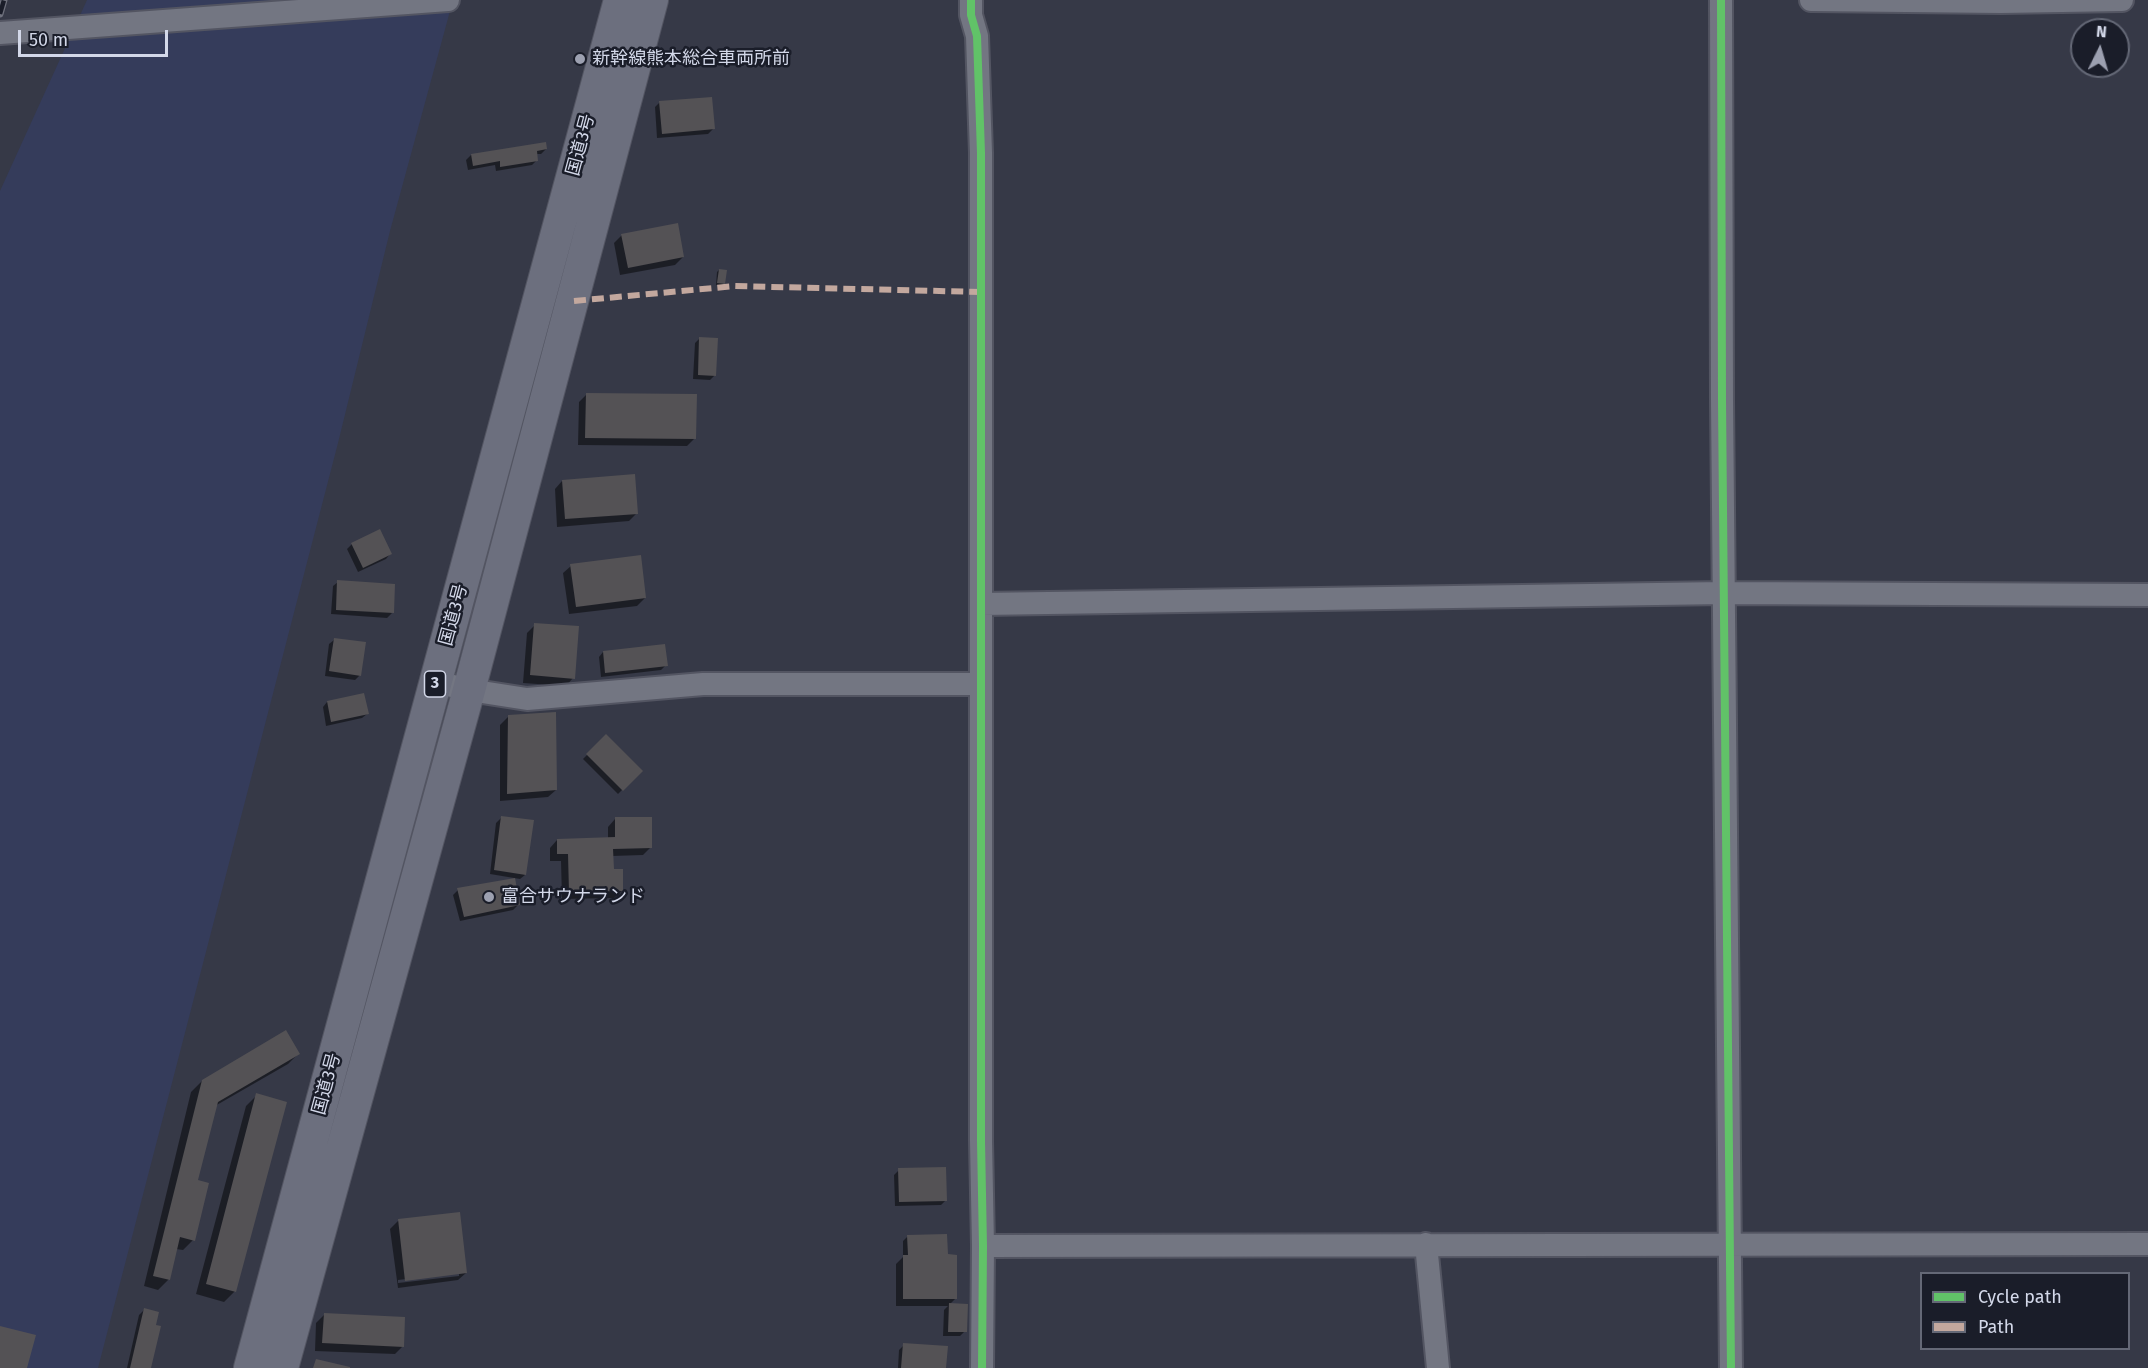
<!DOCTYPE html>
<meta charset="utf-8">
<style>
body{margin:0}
#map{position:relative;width:2148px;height:1368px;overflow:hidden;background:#363947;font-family:"Fira Sans",sans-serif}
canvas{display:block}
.legend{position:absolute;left:1920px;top:1272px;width:210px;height:78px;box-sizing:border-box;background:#1a1d29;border:2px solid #646876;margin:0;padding:8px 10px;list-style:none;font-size:18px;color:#d3d8e9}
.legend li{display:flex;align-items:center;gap:12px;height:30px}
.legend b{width:30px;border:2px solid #646876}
.north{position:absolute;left:2070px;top:18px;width:60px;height:60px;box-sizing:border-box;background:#1a1d29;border:2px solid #646876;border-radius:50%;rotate:5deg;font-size:16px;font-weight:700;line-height:24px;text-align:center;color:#d3d8e9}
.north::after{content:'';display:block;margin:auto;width:21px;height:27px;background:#9ca0b0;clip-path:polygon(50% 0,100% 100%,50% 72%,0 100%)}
.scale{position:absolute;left:18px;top:30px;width:150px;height:27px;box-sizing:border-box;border:3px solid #d3d8e9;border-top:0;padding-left:8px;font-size:18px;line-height:21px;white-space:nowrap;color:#d3d8e9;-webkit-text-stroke:4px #1a1d29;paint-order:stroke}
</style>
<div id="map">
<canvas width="2148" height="1368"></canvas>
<ul class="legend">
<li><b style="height:8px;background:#61c268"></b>Cycle path</li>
<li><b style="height:8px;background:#c3a89e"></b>Path</li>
</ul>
<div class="north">N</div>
<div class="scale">50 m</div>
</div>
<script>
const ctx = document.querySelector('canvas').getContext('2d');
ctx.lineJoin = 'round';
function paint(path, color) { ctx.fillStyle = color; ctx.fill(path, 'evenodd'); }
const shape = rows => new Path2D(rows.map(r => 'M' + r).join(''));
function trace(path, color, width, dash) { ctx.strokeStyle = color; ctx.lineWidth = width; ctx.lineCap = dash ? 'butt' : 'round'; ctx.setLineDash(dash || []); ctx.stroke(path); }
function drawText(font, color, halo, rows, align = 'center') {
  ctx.font = font + ' "Fira Sans","Noto Sans JP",sans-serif'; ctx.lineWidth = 5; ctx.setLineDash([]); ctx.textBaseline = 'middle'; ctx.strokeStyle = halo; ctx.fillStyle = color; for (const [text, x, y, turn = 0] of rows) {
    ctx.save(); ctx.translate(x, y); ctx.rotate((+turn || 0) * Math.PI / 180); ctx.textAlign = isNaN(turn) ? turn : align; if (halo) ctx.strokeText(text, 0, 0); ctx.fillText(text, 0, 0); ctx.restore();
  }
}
paint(shape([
 [87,0,453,0,390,231,338,443,98,1368,0,1368,0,191]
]), '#353c5b');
paint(shape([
 [660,102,713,129,708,134,657,138,655,107],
 [546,149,541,154,536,154,537,160,532,165,496,171,495,165,468,170,466,160,471,155],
 [622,235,683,257,675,265,620,275,614,243],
 [719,270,724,283,722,285,716,285,717,272],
 [700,338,715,375,710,380,693,379,695,343],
 [586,395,695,438,687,446,578,445,579,402],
 [562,481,637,513,629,521,557,527,555,489],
 [352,544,390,554,386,559,358,572,347,549],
 [571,566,645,598,637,606,569,614,563,573],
 [338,582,392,613,387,618,331,614,333,586],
 [535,625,573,678,566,686,523,683,527,633],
 [334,640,360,675,355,680,325,676,329,644],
 [603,652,666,665,661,670,601,677,599,657],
 [327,702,367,714,362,718,326,726,323,707],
 [508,717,556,790,548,797,500,801,500,725],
 [606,736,641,771,618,794,583,759],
 [501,818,525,875,520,879,490,874,496,823],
 [615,819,651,847,643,855,612,856,612,871,622,891,614,898,562,899,561,861,550,861,550,848,557,840,608,839,608,827],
 [458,890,518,905,513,910,460,921,453,895],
 [298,1054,288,1064,215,1106,197,1181,193,1240,183,1250,176,1249,169,1279,158,1290,144,1286,191,1092,202,1081],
 [257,1095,235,1291,224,1302,196,1294,246,1106],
 [899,1170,946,1200,941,1205,895,1206,894,1175],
 [458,1213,466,1273,458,1280,398,1288,390,1229,398,1221],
 [459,1273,459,1276,398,1283,398,1280],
 [908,1236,946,1254,956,1298,949,1305,966,1306,965,1331,960,1336,943,1336,944,1310,948,1306,896,1306,896,1264,903,1257,903,1241],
 [144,1310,149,1368,127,1368,139,1315],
 [324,1315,403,1346,395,1354,315,1351,316,1323],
 [904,1345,945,1368,898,1368,899,1350]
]), '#0007');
paint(shape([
 [712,97,715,129,662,134,659,101],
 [546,142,547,149,537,151,538,161,500,167,500,161,473,166,471,154],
 [678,223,684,257,628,268,621,234],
 [719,269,727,270,725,284,717,283],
 [699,337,718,338,716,376,698,375],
 [586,393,697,394,696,439,585,438],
 [635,474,638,514,565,519,562,480],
 [380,529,392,554,363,568,351,543],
 [641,555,646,598,576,607,570,564],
 [337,580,395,584,394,613,336,610],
 [534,623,579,626,575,679,530,675],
 [334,638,366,642,361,676,329,671],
 [665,644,668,666,605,673,603,651],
 [364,693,369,714,331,722,327,701],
 [556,712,557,790,507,794,508,715],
 [606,734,643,771,623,791,586,754],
 [501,816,534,820,526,875,494,870],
 [615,817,652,817,652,848,613,849,614,869,623,869,623,891,569,892,568,854,557,854,557,839,615,837],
 [515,878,520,905,464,917,457,888],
 [286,1030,300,1054,218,1102,198,1180,209,1183,195,1241,180,1237,170,1280,153,1276,202,1080],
 [256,1093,287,1102,236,1292,206,1284],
 [946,1167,947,1201,899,1202,898,1168],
 [460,1212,467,1273,405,1281,398,1219],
 [947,1234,948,1254,957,1255,957,1299,903,1299,903,1255,908,1255,907,1235],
 [949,1303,968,1304,967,1332,948,1332],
 [144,1308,159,1312,156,1325,161,1326,151,1368,130,1368],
 [324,1313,405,1317,404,1347,322,1343],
 [0,1326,36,1335,27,1368,0,1368],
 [903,1343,948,1346,946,1368,901,1368],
 [316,1359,350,1367,350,1368,313,1368]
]), '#545255');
const minor = shape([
 [971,0,971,15,977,36,981,153,981,1141,983,1246,982,1368],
 [1721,0,1722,400,1731,1368],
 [1811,0,2001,2,2122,0],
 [0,33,448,0],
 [981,604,1724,593,2148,595],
 [436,682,469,690,527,699,703,684,981,684],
 [1426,1244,1438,1368],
 [983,1246,2148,1244]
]);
const highway = shape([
 [250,1368,620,0],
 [282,1368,469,690,652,0]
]);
trace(minor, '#535562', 26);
trace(highway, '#535562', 34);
trace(minor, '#737682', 22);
trace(highway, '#6c6f7e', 32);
const rail = shape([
 [0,14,4,0]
]);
trace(rail, '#6f717d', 7);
trace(rail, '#1a1d29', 4.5, [14]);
trace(shape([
 [574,301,735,286,981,292]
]), '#c3a89e', 6, [12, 6]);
trace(shape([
 [971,0,971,15,977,36,981,153,981,1141,983,1246,982,1368],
 [1721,0,1722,400,1731,1368]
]), '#61c268', 8);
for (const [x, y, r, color] of [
 [580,59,6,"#9ca0b0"],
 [489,897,6,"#9ca0b0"]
]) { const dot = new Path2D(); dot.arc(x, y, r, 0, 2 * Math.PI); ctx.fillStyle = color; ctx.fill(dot); trace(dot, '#1a1d29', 2); }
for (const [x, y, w] of [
 [435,684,21]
]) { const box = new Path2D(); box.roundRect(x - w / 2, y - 13, w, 26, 4.5); ctx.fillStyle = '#1a1d29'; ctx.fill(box); trace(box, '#d3d8e9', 1.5); }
drawText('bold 16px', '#d3d8e9', null, [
 ["3",435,684]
]);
drawText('18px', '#d3d8e9', '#1a1d29', [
 ["新幹線熊本総合車両所前",592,59],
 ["富合サウナランド",501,897]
], 'left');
drawText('18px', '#d3d8e9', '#1a1d29', [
 ["国道3号",581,145,-75],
 ["国道3号",454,615,-75],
 ["国道3号",327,1084,-75]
]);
</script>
